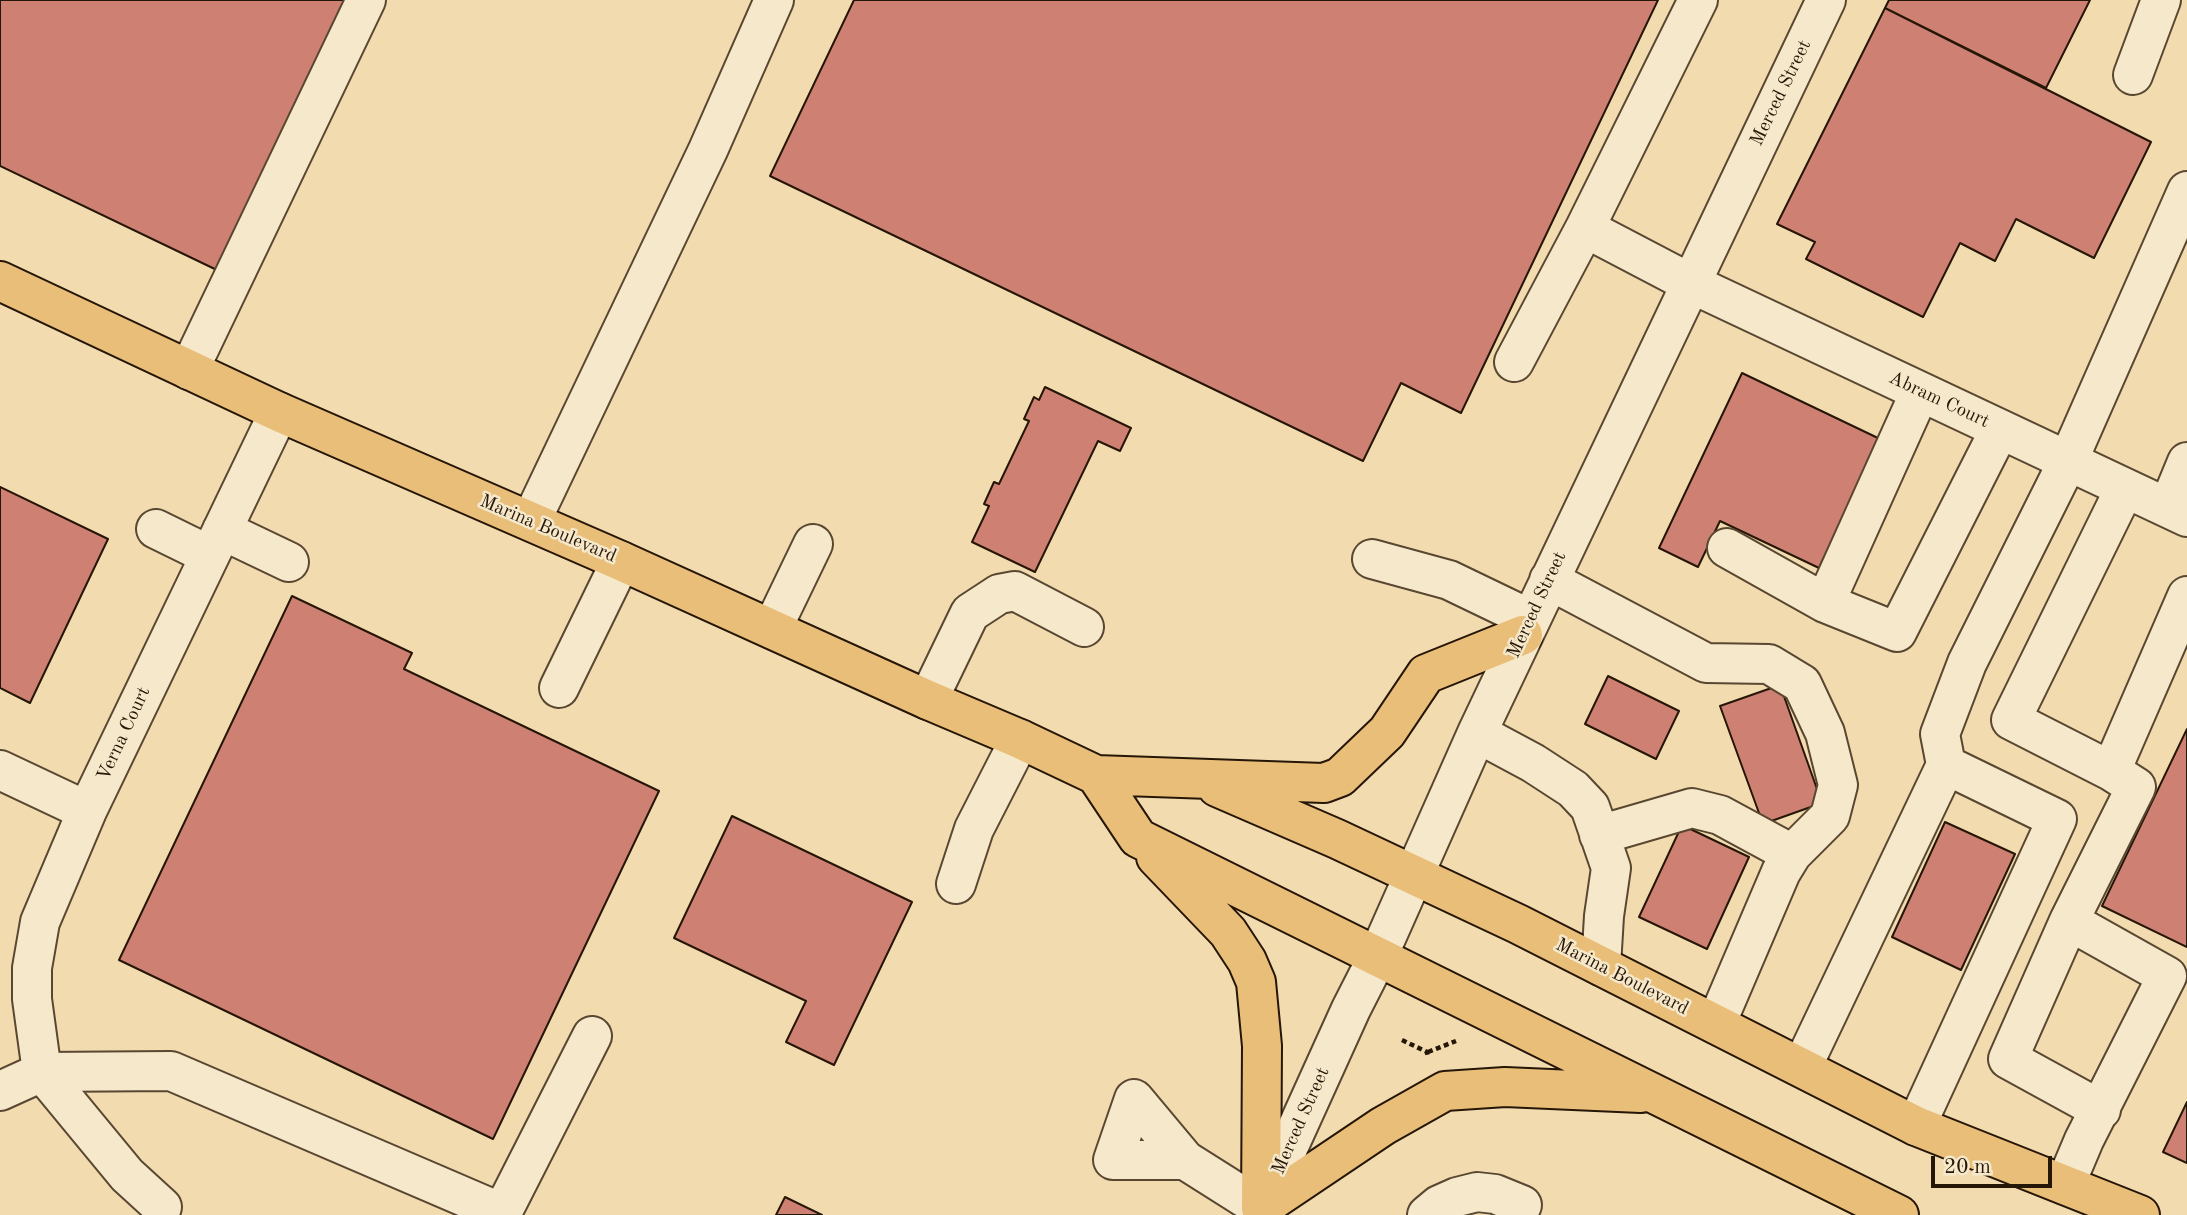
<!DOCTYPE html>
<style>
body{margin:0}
#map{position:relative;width:2187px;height:1215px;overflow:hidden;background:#f1dbaf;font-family:"Old Standard TT",serif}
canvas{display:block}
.scale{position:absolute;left:1931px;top:1156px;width:121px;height:32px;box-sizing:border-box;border:4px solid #261607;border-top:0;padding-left:9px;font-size:21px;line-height:24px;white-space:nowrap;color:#261607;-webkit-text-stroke:5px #f6e8cb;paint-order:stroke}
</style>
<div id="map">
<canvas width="2187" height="1215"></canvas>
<div class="scale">20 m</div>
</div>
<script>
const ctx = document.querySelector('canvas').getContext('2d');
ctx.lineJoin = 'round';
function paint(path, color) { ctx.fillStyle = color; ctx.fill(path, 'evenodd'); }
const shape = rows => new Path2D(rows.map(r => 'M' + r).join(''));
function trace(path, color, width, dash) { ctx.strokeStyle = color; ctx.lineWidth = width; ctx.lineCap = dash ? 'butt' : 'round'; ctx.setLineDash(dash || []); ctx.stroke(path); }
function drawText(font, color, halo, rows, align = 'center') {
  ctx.font = font + ' "Old Standard TT",serif'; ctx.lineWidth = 5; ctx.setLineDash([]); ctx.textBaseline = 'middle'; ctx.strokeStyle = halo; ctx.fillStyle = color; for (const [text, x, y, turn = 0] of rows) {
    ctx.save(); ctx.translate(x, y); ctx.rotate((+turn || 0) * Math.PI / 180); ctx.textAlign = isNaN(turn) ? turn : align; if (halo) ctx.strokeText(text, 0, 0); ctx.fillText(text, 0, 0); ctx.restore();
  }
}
const building = shape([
 [0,0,349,0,221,272,0,166,0,0],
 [854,0,1658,0,1461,413,1401,383,1363,461,770,176,854,0],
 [1889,0,2090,0,2046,88,1885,8,1889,0],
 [1885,8,2151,142,2094,258,2016,219,1995,261,1960,243,1923,317,1806,259,1815,242,1777,224,1885,8],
 [1742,373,1880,439,1819,568,1720,521,1698,567,1659,548,1742,373],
 [1045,387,1131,428,1120,451,1098,441,1035,572,972,542,989,506,984,504,994,482,999,484,1029,421,1024,419,1034,397,1039,400,1045,387],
 [0,487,108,539,30,703,0,688,0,487],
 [292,596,412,653,404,669,659,791,493,1139,119,960,292,596],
 [1608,676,1679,711,1656,759,1585,724,1608,676],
 [1780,685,1822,803,1763,824,1720,706,1780,685],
 [2187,729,2187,947,2102,906,2187,729],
 [732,816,912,902,834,1065,786,1042,806,1001,674,938,732,816],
 [1945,822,2015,854,1961,970,1892,937,1945,822],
 [1682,825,1749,857,1707,949,1639,917,1682,825],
 [2187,1102,2187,1163,2163,1152,2187,1102],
 [785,1197,822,1215,776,1215,785,1197]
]);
paint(building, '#ce8172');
trace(building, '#261607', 2);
const minor = shape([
 [1698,0,1585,228,1690,283,2187,517],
 [2133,75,2161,0],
 [1514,362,1585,228],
 [189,370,366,0],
 [1920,392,1825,603,1897,632,2000,429],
 [2125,488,2011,720,2111,771,2187,596],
 [2168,508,2187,462],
 [531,521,708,150,774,0],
 [156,529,209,555],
 [222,530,289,562],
 [1727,548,1825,603],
 [1372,559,1449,580,1530,619],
 [1549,580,1706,663,1769,664,1802,684,1825,733,1838,785,1830,816,1792,854,1781,872,1716,1024],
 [772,629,813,544],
 [559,688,621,561],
 [928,700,970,613,999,594,1015,591,1084,627],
 [1477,733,1533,763,1573,789,1590,807,1611,868,1604,916,1601,966],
 [0,770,87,811],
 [1599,835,1692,808,1720,815,1792,854],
 [956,884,974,829,1020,739],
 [2069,921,2008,1059,2101,1110],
 [1802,1067,1946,765,1940,734,1967,663,2068,461,2187,191],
 [0,1091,42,1072,171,1071,502,1213,592,1036],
 [1916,1126,2057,819,1946,765],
 [1185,1160,1113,1160,1134,1099,1185,1160,1261,1208],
 [2065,1185,2084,1140,2167,976,2069,921,2136,787,2111,771],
 [162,1207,127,1175,42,1072,32,999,32,968,40,922,87,811,279,412],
 [1259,1212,1351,1009,1378,956,1477,733,1826,0],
 [1427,1215,1439,1205,1457,1197,1477,1192,1495,1194,1522,1205]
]);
const major = shape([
 [0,281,279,412,621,561,928,700,1020,739,1096,775,1324,783,1340,777,1387,732,1426,674,1523,635],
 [1096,775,1138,838,1899,1215],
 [1217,787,1337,839,1518,924,1916,1126,2140,1215],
 [1156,857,1228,932,1247,961,1256,982,1262,1046,1261,1208],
 [1261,1208,1383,1126,1445,1091,1505,1087,1641,1093]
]);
trace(minor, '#594731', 42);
trace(major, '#261607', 42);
trace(shape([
 [1402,1040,1427,1052,1428,1057],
 [1428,1052,1456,1041]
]), '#261607', 4.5, [5, 3.5]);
trace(minor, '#f6e8cb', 38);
trace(major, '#e8be78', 38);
drawText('19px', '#261607', '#f6e8cb', [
 ["Merced Street",1781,93,-64],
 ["Abram Court",1939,400,25],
 ["Marina Boulevard",548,529,23],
 ["Merced Street",1537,605,-65],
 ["Verna Court",124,734,-65],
 ["Marina Boulevard",1622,977,27],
 ["Merced Street",1301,1121,-66]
]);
</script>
